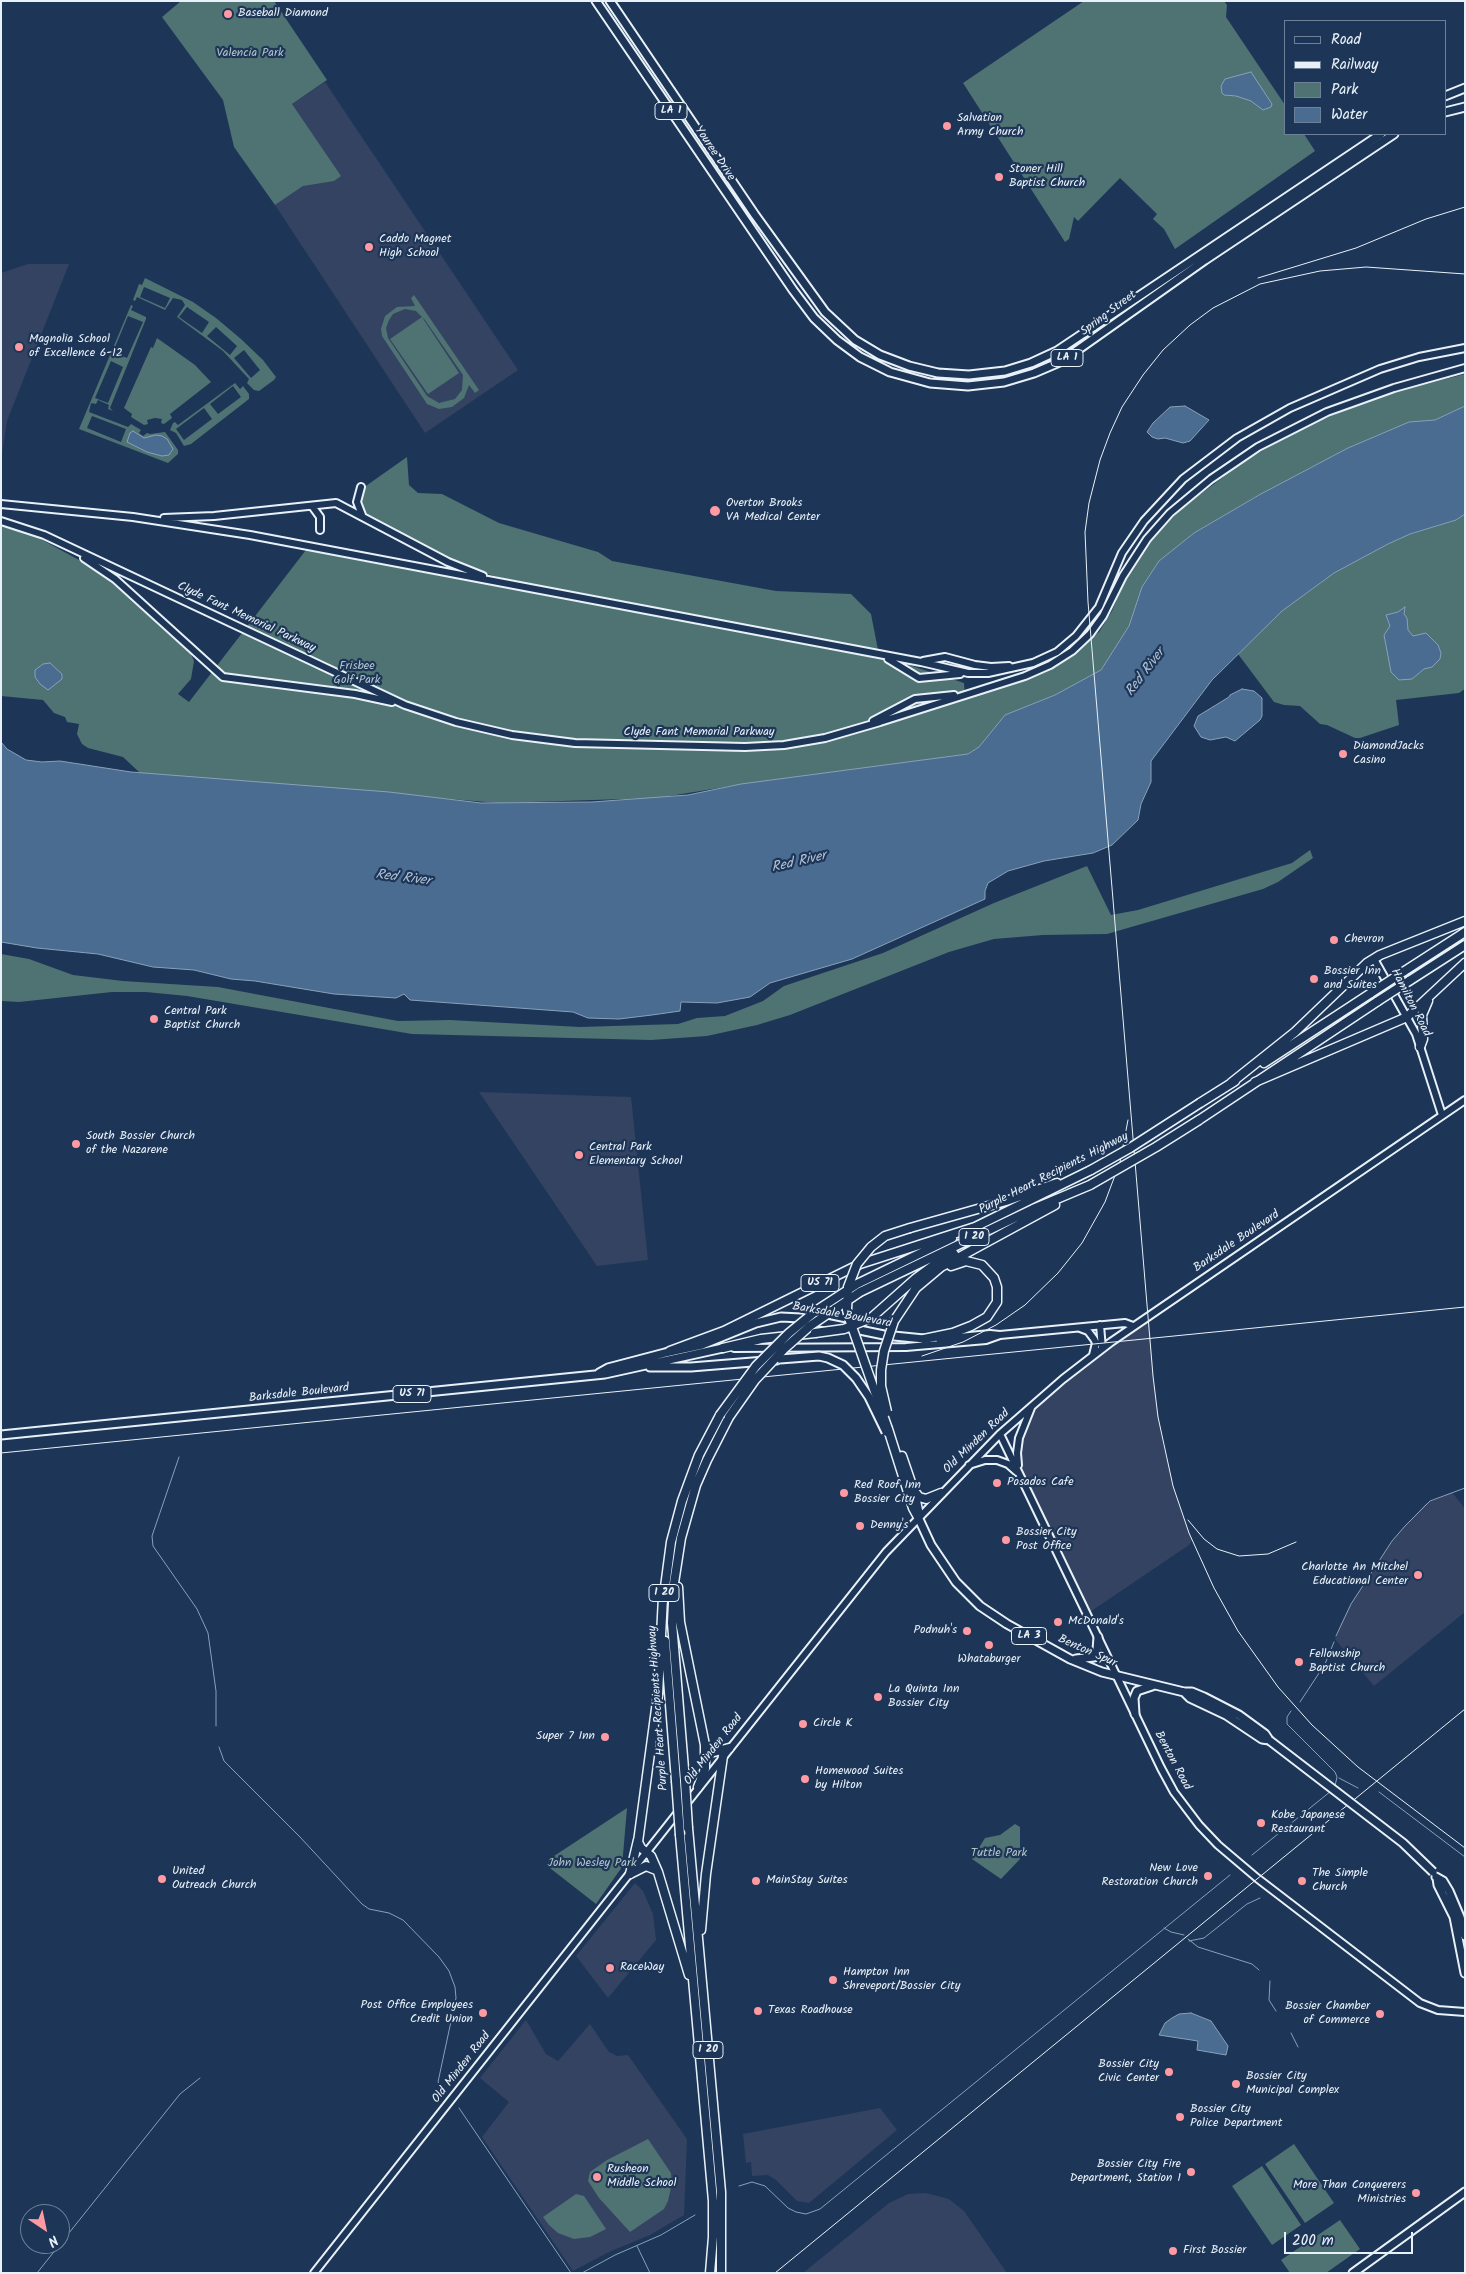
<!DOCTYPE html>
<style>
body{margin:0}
#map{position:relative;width:1466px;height:2274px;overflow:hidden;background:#1d3557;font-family:Kalam,sans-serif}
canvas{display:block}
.frame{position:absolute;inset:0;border:2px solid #e8f1f8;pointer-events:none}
.legend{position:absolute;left:1284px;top:20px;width:162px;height:115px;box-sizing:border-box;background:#1d3557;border:1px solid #6e8097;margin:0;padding:6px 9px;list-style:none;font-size:15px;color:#e8f1f8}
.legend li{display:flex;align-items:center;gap:10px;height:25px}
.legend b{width:25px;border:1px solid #6e8097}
.north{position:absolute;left:20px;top:2204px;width:50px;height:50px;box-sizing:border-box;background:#1d3557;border:1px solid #6e8097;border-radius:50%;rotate:146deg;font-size:14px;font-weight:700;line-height:20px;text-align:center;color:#e8f1f8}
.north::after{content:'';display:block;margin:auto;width:18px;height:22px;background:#ff9aa2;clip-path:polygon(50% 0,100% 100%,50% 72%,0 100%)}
.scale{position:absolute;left:1284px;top:2232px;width:129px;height:22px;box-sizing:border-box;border:2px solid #e8f1f8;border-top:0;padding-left:6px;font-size:15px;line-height:18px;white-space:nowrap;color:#e8f1f8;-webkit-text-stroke:4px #1d3557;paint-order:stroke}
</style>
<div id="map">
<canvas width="1466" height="2274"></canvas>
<div class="frame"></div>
<ul class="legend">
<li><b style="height:6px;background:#1d3557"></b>Road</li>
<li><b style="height:6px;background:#e8f1f8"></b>Railway</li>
<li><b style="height:14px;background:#4f7273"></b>Park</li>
<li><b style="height:14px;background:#4a6c90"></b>Water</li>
</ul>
<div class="north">N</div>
<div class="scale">200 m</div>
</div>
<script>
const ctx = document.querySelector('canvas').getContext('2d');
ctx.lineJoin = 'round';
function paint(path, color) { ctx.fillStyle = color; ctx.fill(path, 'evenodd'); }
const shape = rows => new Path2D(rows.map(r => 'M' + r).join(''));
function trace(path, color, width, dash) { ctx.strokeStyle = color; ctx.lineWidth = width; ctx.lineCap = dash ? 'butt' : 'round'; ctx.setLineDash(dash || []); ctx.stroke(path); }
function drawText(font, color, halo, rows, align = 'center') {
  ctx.font = font + ' Kalam,sans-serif'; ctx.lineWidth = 4.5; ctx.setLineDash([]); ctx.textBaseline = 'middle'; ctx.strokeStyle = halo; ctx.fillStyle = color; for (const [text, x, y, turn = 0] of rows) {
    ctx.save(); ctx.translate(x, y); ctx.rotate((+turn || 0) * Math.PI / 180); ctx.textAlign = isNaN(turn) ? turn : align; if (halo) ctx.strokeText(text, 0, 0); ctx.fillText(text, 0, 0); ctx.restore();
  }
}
paint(shape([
 [325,82,518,370,425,433,275,205,303,186,292,104],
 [28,264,69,264,7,421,1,460,1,273],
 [479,1092,631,1097,648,1260,597,1266],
 [1149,1315,1155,1396,1163,1441,1173,1486,1192,1540,1189,1545,1087,1614,1020,1474,1017,1453,1032,1405],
 [1452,1492,1465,1509,1465,1612,1374,1686,1335,1639,1341,1624,1351,1604,1392,1541,1405,1526,1425,1504],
 [635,1883,643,1891,653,1914,656,1940,608,1998,576,1956],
 [526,2020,546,2054,558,2061,590,2024,609,2052,617,2056,628,2055,687,2139,684,2215,650,2235,609,2252,573,2271,482,2137,509,2102,480,2078],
 [880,2108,897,2130,809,2203,797,2201,776,2180,768,2175,752,2176,751,2162,746,2163,743,2134],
 [926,2193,949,2199,964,2211,1007,2273,803,2273,889,2203,908,2194]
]), '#344362');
paint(shape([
 [181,1,274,1,327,80,292,104,341,176,334,181,303,186,275,205,234,147,223,100,162,17],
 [1084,1,1224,1,1227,5,1226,17,1285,105,1285,134,1304,134,1315,151,1175,249,1164,229,1153,219,1157,214,1120,178,1078,221,1074,217,1069,239,1065,242,963,83],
 [145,278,193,302,216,318,241,339,263,360,276,377,274,380,259,391,254,390,247,383,249,379,223,351,177,317,185,305,182,300,173,298,165,310,137,297,135,301,133,300,139,284,142,285],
 [144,287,170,298,165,308,140,297],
 [187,307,209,322,202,333,179,317],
 [216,327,237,346,230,355,207,336],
 [244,350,260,370,251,378,234,358],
 [414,295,479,390,475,393,469,385,464,398,452,407,439,409,427,404,382,336,381,329,385,316,397,307,415,306,411,298],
 [405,309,416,311,425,320,463,375,462,390,455,399,439,403,427,396,388,338,386,328,389,320,393,314],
 [131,305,133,306,131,310,146,317,146,319,110,408,113,411,108,409,109,405,98,400,96,404,91,403,89,412,128,427,131,424,141,430,139,433,143,436,147,433,150,434,165,432,178,450,178,454,168,463,79,429],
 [128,316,143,322,127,358,113,352],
 [111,361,123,367,108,403,95,398],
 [92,416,126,429,121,442,87,428],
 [422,317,459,373,428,394,390,339],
 [157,338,195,365,211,382,170,414,172,418,164,424,161,423,162,419,155,418,147,420,148,424,144,425,131,417,132,414,124,408,151,347,153,348],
 [1465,374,1465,406,1435,420,1409,422,1348,448,1255,497,1194,533,1159,561,1142,587,1129,626,1101,670,1055,695,1005,715,979,747,968,754,750,783,657,798,498,803,140,773,123,757,88,748,82,744,77,734,79,724,67,722,65,717,54,713,43,700,1,696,1,526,26,531,90,566,120,587,178,640,190,652,194,661,191,679,178,694,189,702,309,546,903,663,964,683,965,699,1046,672,1099,632,1112,611,1125,580,1151,540,1182,508,1246,460,1304,427,1343,411,1395,392],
 [235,383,240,389,243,386,249,394,249,399,191,444,184,446,176,433,170,430,173,423,175,422,178,425],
 [233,386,241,397,218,414,210,404],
 [204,408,212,419,184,440,176,429],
 [407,457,409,485,418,493,442,494,499,523,598,552,612,561,776,591,851,594,871,614,879,655,534,587,476,571,453,561,365,516,360,508,360,494,363,488],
 [1463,514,1465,514,1465,689,1459,693,1396,700,1399,725,1360,738,1355,738,1327,725,1320,724,1300,706,1284,705,1274,702,1238,654,1282,611,1334,573,1388,544,1410,534,1456,520],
 [1310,850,1313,858,1278,882,1263,889,1107,934,1043,935,994,939,949,952,790,1015,757,1025,707,1036,651,1040,412,1034,187,996,146,992,112,992,19,1002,1,1001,1,954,29,959,73,975,123,981,218,987,398,1021,450,1020,580,1027,678,1024,697,1018,725,1016,763,1001,784,986,883,953,994,903,1087,866,1111,915,1138,910,1292,863],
 [627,1808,622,1867,596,1904,546,1865,551,1858],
 [1015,1824,1020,1827,1020,1859,1001,1879,972,1859,985,1838,1000,1835],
 [648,2139,671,2173,672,2183,668,2201,664,2209,630,2232,599,2198,588,2181,590,2172,607,2160],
 [1294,2144,1334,2203,1305,2223,1265,2164],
 [1262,2166,1301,2225,1272,2245,1232,2186],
 [576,2194,584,2196,606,2229,590,2237,574,2239,558,2233,549,2225,543,2217],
 [1340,2220,1360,2249,1326,2273,1290,2273,1281,2260]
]), '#4f7273');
const water = shape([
 [1251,72,1272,104,1271,107,1263,110,1251,101,1236,96,1224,95,1222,93,1221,86,1225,79,1251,72],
 [1185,406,1209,420,1190,441,1183,443,1165,438,1158,439,1152,437,1147,432,1153,423,1170,407,1185,406],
 [1465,406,1465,514,1456,520,1410,534,1388,544,1334,573,1282,611,1212,680,1151,761,1151,782,1141,804,1138,820,1112,845,1093,853,1044,861,1008,871,988,883,985,891,985,899,852,959,770,983,750,997,717,1003,681,1002,680,1011,652,1015,619,1019,588,1018,573,1012,410,1000,404,994,396,998,334,994,255,981,231,979,194,970,153,967,98,954,37,948,1,942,1,742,7,749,26,760,42,762,60,761,131,772,389,792,481,803,592,802,688,795,741,784,968,754,979,747,1005,715,1055,695,1101,670,1129,626,1142,587,1159,561,1194,533,1259,495,1348,448,1409,422,1435,420,1465,406],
 [133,431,144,438,156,435,162,436,167,439,173,449,169,455,162,456,147,452,127,442,130,433,133,431],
 [1405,607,1404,614,1407,618,1408,630,1413,636,1426,633,1438,645,1441,653,1440,659,1432,667,1424,669,1412,679,1399,680,1391,672,1384,635,1390,626,1386,615,1398,612,1405,607],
 [50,663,62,674,62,679,48,690,40,684,35,677,35,670,43,664,50,663],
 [1242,689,1254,691,1262,698,1262,716,1260,720,1235,741,1226,737,1210,740,1201,737,1194,726,1198,716,1229,697,1230,695,1242,689],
 [1191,2013,1211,2021,1228,2046,1226,2055,1197,2050,1198,2041,1159,2035,1165,2023,1172,2018,1179,2014,1191,2013]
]);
paint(water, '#4a6c90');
trace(water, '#89a1ba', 1);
trace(shape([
 [179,1457,152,1536,153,1546,197,1609,208,1633,216,1691,216,1726],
 [1336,1636,1351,1604,1392,1541,1405,1526,1430,1501,1465,1488],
 [1300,1702,1325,1664,1334,1642],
 [1291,1711,1287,1717,1287,1724,1335,1772,1337,1777,1335,1786],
 [219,1747,224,1761,300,1837,362,1904,369,1909,389,1913,403,1920,439,1957,449,1971,455,1987,456,1998,438,2082,444,2092],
 [1339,1778,1358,1788],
 [1379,1792,1465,1857],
 [1252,1855,1331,1791],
 [1164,1928,1171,1932,1184,1935],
 [1188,1939,1198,1947,1252,1964,1259,1970],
 [1189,1941,1204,1938,1247,1904,1260,1898],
 [1270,1981,1269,2000,1276,2011],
 [1291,2033,1298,2047],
 [459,2108,571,2273],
 [739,2186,752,2182,765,2186,788,2208,796,2212,806,2214,820,2209,1230,1875],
 [637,2246,650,2273],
 [37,2273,180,2094,200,2078],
 [582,2273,615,2255,661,2235,695,2215]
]), '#89a1ba', 1);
const secondary = shape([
 [361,487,357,502,362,515],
 [1,504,133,517,250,535,921,662,968,673,988,673,1033,663,1057,652,1076,636,1099,607,1122,553,1144,521,1183,479,1237,438,1290,408,1380,369,1419,357,1465,348],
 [312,506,320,517,320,530],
 [164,518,214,516,336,503,448,562,483,576],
 [1,521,44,535,405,705,456,722,512,735,575,743,745,747,784,745,825,738,880,722,1025,676,1050,665,1072,651,1090,634,1103,616,1123,576,1147,539,1170,513,1211,479,1258,447,1327,412,1394,388,1465,368],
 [84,558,115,579,223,677,355,694,392,702],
 [888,659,919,678,960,674],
 [923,661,945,657,975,665,991,667,1009,666],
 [873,721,915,699,954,695],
 [1374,959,1416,1034,1442,1115],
 [1100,1325,1102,1349],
 [1080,1328,1088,1331,1094,1339,1096,1343,1093,1355],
 [939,1339,990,1334,1000,1335,1125,1323,1133,1326],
 [734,1348,906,1347,986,1340,1000,1335],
 [1000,1434,1161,1768,1174,1792,1199,1825,1218,1845,1257,1878,1420,2003,1438,2010,1465,2012],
 [969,1465,985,1460,997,1460,1008,1464,1017,1472],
 [1018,1465,1017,1453,1019,1438,1031,1408],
 [686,1804,886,1552,1000,1434,1063,1379,1111,1342,1465,1100],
 [314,2273,679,1811]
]);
const primary = shape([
 [596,1,793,290,814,318,837,340,860,357,890,372,930,383,968,386,1004,382,1034,373,1062,361,1205,260,1394,134],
 [610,1,755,215,825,312,855,340,880,355,909,366,938,373,969,375,1005,371,1031,363,1057,351,1381,134],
 [1445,96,1465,88],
 [1445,112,1465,107],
 [650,1367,691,1367,777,1360],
 [599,1373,608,1368,665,1353,702,1345,756,1323,781,1317,801,1318,884,1335,924,1339],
 [1,1435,605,1374,723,1348],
 [918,1517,931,1545,956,1582,980,1606,1007,1624,1070,1659,1102,1672,1184,1692,1192,1692,1204,1697,1239,1715,1265,1734,1269,1740],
 [1076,1659,1094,1657,1097,1650,1098,1637],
 [1184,1692,1190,1698,1226,1715,1262,1739,1269,1740],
 [1135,1714,1134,1698,1137,1691,1152,1686],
 [1436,1877,1443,1881,1449,1891,1460,1917,1465,1936],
 [1437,1878,1438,1885,1454,1917,1465,1973],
 [1353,2273,1465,2192]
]);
const highway = shape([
 [1403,972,1465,932],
 [1409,981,1465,945],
 [1420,1047,1423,1039,1422,1015,1428,1001],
 [1264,1063,1371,993],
 [1255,1082,1407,1017,1465,963],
 [1231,1083,1295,1032,1367,963,1380,955,1465,921],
 [1200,1103,1235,1081],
 [1199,1120,1378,1001],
 [910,1228,1006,1201,1057,1183],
 [971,1229,1091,1170],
 [857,1284,952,1238],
 [860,1292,1033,1209,1090,1185],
 [871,1318,915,1279,934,1265,954,1254],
 [894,1321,916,1288,941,1267,1055,1205],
 [924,1339,953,1333,971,1326,987,1317,997,1302,997,1287,994,1278,982,1265,966,1261,951,1266],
 [723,1348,761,1339,815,1333],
 [670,1351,724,1331,860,1264,975,1227],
 [888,1429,913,1508,918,1517],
 [902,1456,914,1491,919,1515],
 [915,1492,919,1497,926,1499,941,1493],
 [678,1587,680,1622,705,1745,708,1750,714,1752,729,1748],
 [663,1597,658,1694,638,1842,641,1848,651,1856,658,1872,689,1975],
 [663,1602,671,1542,682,1501,699,1455,720,1415],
 [665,1641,676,1781],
 [685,1781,672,1623,674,1583,681,1538,696,1485,707,1460,729,1417],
 [698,1787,705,1769,705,1746],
 [688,1828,721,2192,721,2273],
 [680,1835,713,2201,713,2237,710,2273],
 [630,1874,638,1840],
 [630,1874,646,1866,656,1870],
 [701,1930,706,1874,723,1756]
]);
trace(secondary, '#e8f1f8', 10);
trace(primary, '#e8f1f8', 11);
trace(highway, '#e8f1f8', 11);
trace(secondary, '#1d3557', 6);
trace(primary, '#1d3557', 7);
trace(highway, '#1d3557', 8);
trace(shape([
 [1465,274,1366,267,1320,271,1260,284,1213,308,1190,325,1163,350,1143,375,1122,407,1110,433,1100,460,1089,503,1085,532,1088,602,1153,1376,1158,1417,1173,1486,1189,1533,1214,1588,1238,1631,1278,1687,1312,1725,1358,1767,1465,1848],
 [1258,278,1356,248,1426,219,1465,207],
 [922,1356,963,1342,996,1325,1025,1305,1058,1273,1082,1243,1105,1202,1120,1162,1128,1120],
 [1,1453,1465,1307],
 [1188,1520,1204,1539,1217,1549,1239,1556,1268,1554,1296,1542],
 [775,2273,1465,1709]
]), '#e8f1f8', 1);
const primaryBridge = shape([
 [780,1359,819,1356,828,1358,843,1365,856,1378,869,1397,886,1432],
 [1269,1740,1403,1843,1433,1872]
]);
const highwayBridge = shape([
 [1371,993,1403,972],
 [1378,1001,1409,981],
 [1091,1170,1130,1148,1200,1103],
 [1090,1185,1156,1147,1199,1120],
 [815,1333,844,1329,871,1318],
 [887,1412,881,1386,881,1370,884,1351,894,1321],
 [720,1415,756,1366,789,1333,817,1310,857,1284],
 [729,1417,755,1380,784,1349,810,1326,860,1292],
 [888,1429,850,1321,847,1310,848,1287,857,1264,871,1247,885,1236,910,1228],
 [676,1781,680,1835],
 [685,1781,688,1828]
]);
trace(primaryBridge, '#e8f1f8', 11, []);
trace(highwayBridge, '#e8f1f8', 11, []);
trace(primaryBridge, '#1d3557', 7);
trace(highwayBridge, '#1d3557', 8);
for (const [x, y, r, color] of [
 [228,14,5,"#ff9aa2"],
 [947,126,5,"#ff9aa2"],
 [999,177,5,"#ff9aa2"],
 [369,247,5,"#ff9aa2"],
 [19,347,5,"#ff9aa2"],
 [715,511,6,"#ff9aa2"],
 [1343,754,5,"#ff9aa2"],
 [1334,940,5,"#ff9aa2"],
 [1314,979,5,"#ff9aa2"],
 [154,1019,5,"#ff9aa2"],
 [76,1144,5,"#ff9aa2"],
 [579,1155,5,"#ff9aa2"],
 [997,1483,5,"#ff9aa2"],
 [844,1493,5,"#ff9aa2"],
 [860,1526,5,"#ff9aa2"],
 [1006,1540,5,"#ff9aa2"],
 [1418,1575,5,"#ff9aa2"],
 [1058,1622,5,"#ff9aa2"],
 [967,1631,5,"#ff9aa2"],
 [989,1645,5,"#ff9aa2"],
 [1299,1662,5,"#ff9aa2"],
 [878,1697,5,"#ff9aa2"],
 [803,1724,5,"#ff9aa2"],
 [605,1737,5,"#ff9aa2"],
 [805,1779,5,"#ff9aa2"],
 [1261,1823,5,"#ff9aa2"],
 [1208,1876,5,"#ff9aa2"],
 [162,1879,5,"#ff9aa2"],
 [756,1881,5,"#ff9aa2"],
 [1302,1881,5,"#ff9aa2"],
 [610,1968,5,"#ff9aa2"],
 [833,1980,5,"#ff9aa2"],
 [758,2011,5,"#ff9aa2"],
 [483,2013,5,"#ff9aa2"],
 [1380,2014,5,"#ff9aa2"],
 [1169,2072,5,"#ff9aa2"],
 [1236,2084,5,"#ff9aa2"],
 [1180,2117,5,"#ff9aa2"],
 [1191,2172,5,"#ff9aa2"],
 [597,2177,5,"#ff9aa2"],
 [1416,2193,5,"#ff9aa2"],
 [1173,2251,5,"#ff9aa2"]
]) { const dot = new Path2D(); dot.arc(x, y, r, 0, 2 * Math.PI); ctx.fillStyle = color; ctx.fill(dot); trace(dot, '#1d3557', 2); }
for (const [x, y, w] of [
 [671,111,32],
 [1067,358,32],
 [974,1237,30],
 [820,1283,38],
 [412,1394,38],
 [664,1593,30],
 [1029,1636,35],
 [708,2050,30]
]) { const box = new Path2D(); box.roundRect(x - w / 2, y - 8.5, w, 17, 4); ctx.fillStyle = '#1d3557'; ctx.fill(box); trace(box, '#e8f1f8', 1); }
drawText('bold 11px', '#e8f1f8', null, [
 ["LA 1",671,111],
 ["LA 1",1067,358],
 ["I 20",974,1237],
 ["US 71",820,1283],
 ["US 71",412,1394],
 ["I 20",664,1593],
 ["LA 3",1029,1636],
 ["I 20",708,2050]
]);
drawText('12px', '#e8f1f8', '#1d3557', [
 ["Baseball Diamond",238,14],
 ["Salvation",957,119],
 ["Army Church",957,133],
 ["Stoner Hill",1009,170],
 ["Baptist Church",1009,184],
 ["Caddo Magnet",379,240],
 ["High School",379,254],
 ["Magnolia School",29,340],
 ["of Excellence 6-12",29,354],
 ["Overton Brooks",726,504],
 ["VA Medical Center",726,518],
 ["DiamondJacks",1353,747],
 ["Casino",1353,761],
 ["Chevron",1344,940],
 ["Bossier Inn",1324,972],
 ["and Suites",1324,986],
 ["Central Park",164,1012],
 ["Baptist Church",164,1026],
 ["South Bossier Church",86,1137],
 ["of the Nazarene",86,1151],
 ["Central Park",589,1148],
 ["Elementary School",589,1162],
 ["Posados Cafe",1007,1483],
 ["Red Roof Inn",854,1486],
 ["Bossier City",854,1500],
 ["Denny's",870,1526],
 ["Bossier City",1016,1533],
 ["Post Office",1016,1547],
 ["Charlotte An Mitchel",1408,1568,"right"],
 ["Educational Center",1408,1582,"right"],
 ["McDonald's",1068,1622],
 ["Podnuh's",957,1631,"right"],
 ["Fellowship",1309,1655],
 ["Baptist Church",1309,1669],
 ["Whataburger",989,1660,"center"],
 ["La Quinta Inn",888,1690],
 ["Bossier City",888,1704],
 ["Circle K",813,1724],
 ["Super 7 Inn",595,1737,"right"],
 ["Homewood Suites",815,1772],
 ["by Hilton",815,1786],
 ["Kobe Japanese",1271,1816],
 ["Restaurant",1271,1830],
 ["New Love",1198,1869,"right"],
 ["Restoration Church",1198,1883,"right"],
 ["United",172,1872],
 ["Outreach Church",172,1886],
 ["The Simple",1312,1874],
 ["Church",1312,1888],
 ["MainStay Suites",766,1881],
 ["RaceWay",620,1968],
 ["Hampton Inn",843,1973],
 ["Shreveport/Bossier City",843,1987],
 ["Post Office Employees",473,2006,"right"],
 ["Credit Union",473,2020,"right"],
 ["Bossier Chamber",1370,2007,"right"],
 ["of Commerce",1370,2021,"right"],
 ["Texas Roadhouse",768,2011],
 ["Bossier City",1159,2065,"right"],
 ["Civic Center",1159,2079,"right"],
 ["Bossier City",1246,2077],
 ["Municipal Complex",1246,2091],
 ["Bossier City",1190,2110],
 ["Police Department",1190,2124],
 ["Bossier City Fire",1181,2165,"right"],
 ["Department, Station 1",1181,2179,"right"],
 ["Rusheon",607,2170],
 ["Middle School",607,2184],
 ["More Than Conquerers",1406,2186,"right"],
 ["Ministries",1406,2200,"right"],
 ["First Bossier",1183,2251]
], 'left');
drawText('12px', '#b2c5c9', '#1d3557', [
 ["Valencia Park",250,54],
 ["Frisbee",357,667],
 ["Golf Park",357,681],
 ["Tuttle Park",999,1854],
 ["John Wesley Park",592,1864]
]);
drawText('12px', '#e8f1f8', '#1d3557', [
 ["Youree Drive",714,154,56],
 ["Spring Street",1109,314,-37],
 ["Clyde Fant Memorial Parkway",246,618,25],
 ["Clyde Fant Memorial Parkway",699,733],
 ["Hamilton Road",1410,1003,63],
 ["Purple Heart Recipients Highway",1054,1174,-27],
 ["Barksdale Boulevard",1237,1242,-34],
 ["Barksdale Boulevard",842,1316,10],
 ["Barksdale Boulevard",299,1394,-6],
 ["Old Minden Road",977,1442,-44],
 ["Benton Spur",1087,1652,24],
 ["Purple Heart Recipients Highway",659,1708,-94],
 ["Old Minden Road",714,1750,-52],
 ["Benton Road",1172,1761,62],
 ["Old Minden Road",462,2068,-52]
]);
drawText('italic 14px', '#b1c2d4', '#1d3557', [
 ["Red River",1146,673,-53],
 ["Red River",799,863,-13],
 ["Red River",403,879,7]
]);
</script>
